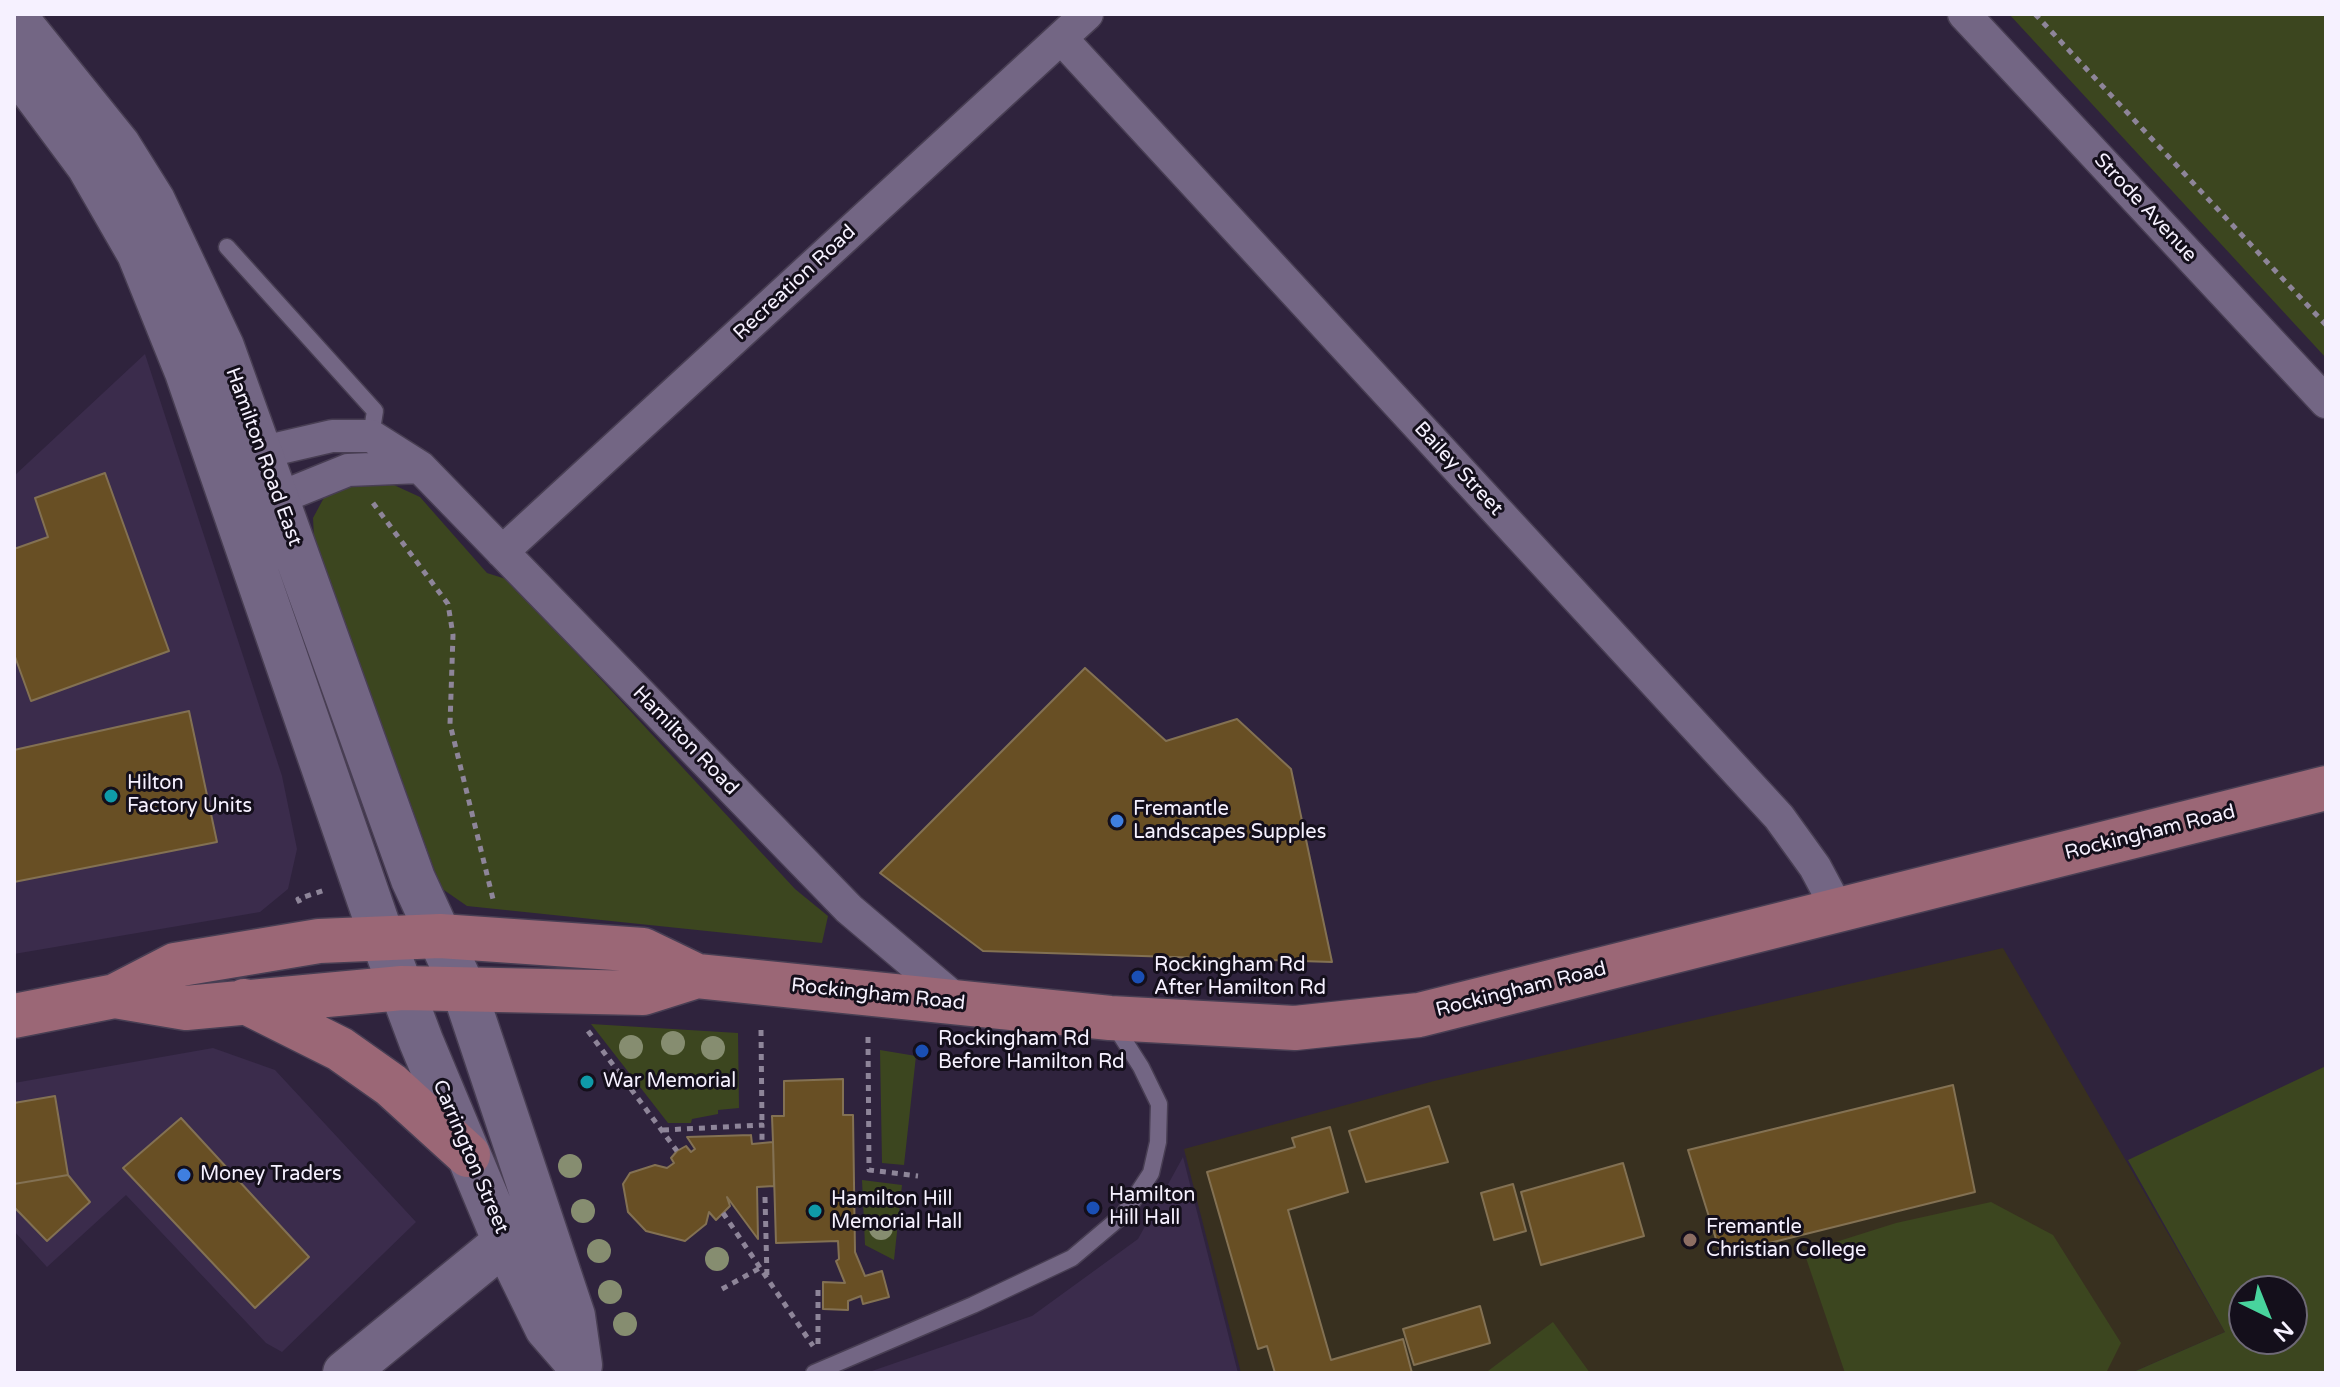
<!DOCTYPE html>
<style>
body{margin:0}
#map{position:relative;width:2340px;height:1387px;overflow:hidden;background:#2f233d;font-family:"Varela Round",sans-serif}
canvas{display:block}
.frame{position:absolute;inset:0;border:16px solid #f6f1ff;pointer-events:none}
.north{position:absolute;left:2228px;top:1275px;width:80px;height:80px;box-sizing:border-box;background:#140f1b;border:2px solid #6e6976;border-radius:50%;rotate:137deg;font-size:22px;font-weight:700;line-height:32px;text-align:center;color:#f6f1ff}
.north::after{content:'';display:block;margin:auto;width:28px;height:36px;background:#48d49d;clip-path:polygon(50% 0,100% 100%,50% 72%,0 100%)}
</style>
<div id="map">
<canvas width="2340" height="1387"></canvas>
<div class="frame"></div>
<div class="north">N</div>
</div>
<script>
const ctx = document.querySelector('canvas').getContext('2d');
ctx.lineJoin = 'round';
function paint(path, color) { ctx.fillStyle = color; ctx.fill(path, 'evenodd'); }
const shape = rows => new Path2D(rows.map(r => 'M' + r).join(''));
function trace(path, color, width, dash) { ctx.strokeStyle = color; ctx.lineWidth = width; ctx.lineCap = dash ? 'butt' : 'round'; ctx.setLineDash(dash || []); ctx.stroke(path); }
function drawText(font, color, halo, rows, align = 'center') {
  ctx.font = font + ' "Varela Round",sans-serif'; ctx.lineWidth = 6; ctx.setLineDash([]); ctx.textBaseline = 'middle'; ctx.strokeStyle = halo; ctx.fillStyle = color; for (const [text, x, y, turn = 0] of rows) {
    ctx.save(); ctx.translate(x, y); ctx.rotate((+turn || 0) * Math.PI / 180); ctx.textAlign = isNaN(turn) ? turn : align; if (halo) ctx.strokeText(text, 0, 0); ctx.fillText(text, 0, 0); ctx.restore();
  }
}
paint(shape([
 [145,354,282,776,297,849,288,889,260,912,14,954,14,476],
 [213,1048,275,1070,416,1222,282,1352,266,1343,126,1195,47,1267,14,1231,14,1083],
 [1183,1157,1238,1373,866,1373,1032,1316,1138,1239]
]), '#3b2c4c');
paint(shape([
 [2003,948,2225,1332,2131,1373,1241,1373,1184,1149,1434,1081]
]), '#38301f');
paint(shape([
 [2009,14,2326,14,2326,358],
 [383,480,420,497,487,573,509,580,795,889,828,916,822,943,467,906,441,888,314,538,313,518,327,492,347,482],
 [591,1024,738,1033,739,1108,718,1110,718,1114,692,1119,691,1123,668,1123],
 [880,1050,916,1056,904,1165,882,1163],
 [2326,1066,2326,1373,2131,1373,2225,1332,2128,1160],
 [2292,1291,2292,1339,2244,1339,2244,1291],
 [862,1180,902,1185,894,1260,865,1245],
 [1991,1202,2053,1235,2121,1343,2106,1373,1845,1373,1804,1252,1896,1223],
 [1553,1322,1590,1373,1484,1373,1488,1371]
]), '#3c461f');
const building = shape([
 [105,473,169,651,31,701,14,654,14,549,48,537,35,498,105,473],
 [1085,668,1166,741,1237,719,1291,769,1332,962,983,951,880,873,1085,668],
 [189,711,217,842,14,882,14,750,189,711],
 [843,1079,843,1115,853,1115,855,1252,865,1276,882,1271,889,1297,863,1304,861,1296,848,1301,848,1310,823,1309,823,1282,845,1283,836,1261,839,1259,838,1241,776,1243,773,1142,772,1116,784,1116,784,1081,843,1079],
 [1953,1085,1975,1192,1721,1255,1688,1150,1953,1085],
 [55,1096,68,1175,14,1184,14,1103,55,1096],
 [1429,1106,1448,1162,1366,1182,1349,1131,1429,1106],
 [181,1118,309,1257,255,1308,123,1168,181,1118],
 [1330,1127,1348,1192,1288,1210,1331,1360,1403,1339,1412,1373,1275,1373,1267,1346,1258,1349,1207,1172,1295,1147,1292,1138,1330,1127],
 [751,1135,752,1144,773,1142,774,1186,757,1187,758,1239,727,1197,730,1206,716,1220,709,1212,706,1224,685,1241,646,1231,628,1212,623,1184,630,1173,655,1165,667,1168,674,1163,671,1158,677,1151,686,1146,691,1152,695,1149,687,1137,751,1135],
 [1623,1163,1644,1236,1541,1265,1521,1192,1623,1163],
 [68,1175,90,1202,47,1241,14,1207,14,1184,68,1175],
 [1513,1184,1526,1231,1494,1240,1481,1193,1513,1184],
 [1480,1306,1490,1343,1414,1365,1403,1329,1480,1306]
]);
paint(building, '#684f24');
trace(building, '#837153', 2);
const lane = shape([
 [227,247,375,411,371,436],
 [814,1373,973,1305,1072,1258,1124,1214,1151,1173,1158,1142,1159,1104,1141,1067,1113,1023]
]);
const street = shape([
 [1964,14,2326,402],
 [1061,38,1779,817,1815,867,1839,912],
 [263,452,332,436,371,436,420,467,849,909,961,1004],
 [279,498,348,470,420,467],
 [502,552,1087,14]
]);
const secondary = shape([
 [14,16,118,145,153,201,222,347,413,879,464,990,573,1316,580,1365],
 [14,65,89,166,139,253,187,372,382,937,421,1041,505,1242,547,1328,574,1359],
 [345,1373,505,1242]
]);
const primary = shape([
 [115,996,186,1008,402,988,643,993,697,976],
 [244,1001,340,1049,391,1085,468,1155],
 [14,1016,115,996,175,965,319,941,440,936,643,950,697,976,1110,1018,1295,1028,1419,1015,2326,788]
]);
trace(lane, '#483e53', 19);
trace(street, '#483e53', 35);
trace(secondary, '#483e53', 47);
trace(primary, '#483e53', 47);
trace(shape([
 [2035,14,2326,325],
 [373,503,448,604,453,635,450,724,493,899],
 [300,903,298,899,325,890],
 [761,1030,762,1125],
 [588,1031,677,1151],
 [868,1037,869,1170,918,1176],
 [663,1130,762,1125,762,1143],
 [765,1197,767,1277],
 [723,1213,813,1346],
 [722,1289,760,1268],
 [818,1344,818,1288]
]), '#8e8599', 5, [6, 6]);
trace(lane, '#736684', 16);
trace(street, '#736684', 32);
trace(secondary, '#736684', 44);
trace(primary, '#9b6776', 44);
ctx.fillStyle = '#868d70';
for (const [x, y] of [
 [673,1043],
 [631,1047],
 [713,1048],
 [570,1166],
 [583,1211],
 [881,1228],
 [599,1251],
 [717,1259],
 [610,1292],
 [625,1324]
]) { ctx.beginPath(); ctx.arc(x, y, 12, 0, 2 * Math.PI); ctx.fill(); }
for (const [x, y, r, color] of [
 [111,796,8,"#0f9aa8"],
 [1117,821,8,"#3f7fe0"],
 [1138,977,8,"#1a4fb4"],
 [922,1051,8,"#1a4fb4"],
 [587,1082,8,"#0f9aa8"],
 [184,1175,8,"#3f7fe0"],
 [1093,1208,8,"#1a4fb4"],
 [815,1211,8,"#0f9aa8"],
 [1690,1240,8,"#8d6e63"]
]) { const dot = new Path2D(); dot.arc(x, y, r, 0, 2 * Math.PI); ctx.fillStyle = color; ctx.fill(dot); trace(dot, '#140f1b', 3); }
drawText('20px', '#f6f1ff', '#140f1b', [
 ["Strode Avenue",2145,208,47],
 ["Recreation Road",795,283,-43],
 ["Hamilton Road East",263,457,70],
 ["Bailey Street",1458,469,47],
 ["Hamilton Road",685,741,46],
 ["Rockingham Road",2150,833,-14],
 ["Rockingham Road",1521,990,-14],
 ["Rockingham Road",878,995,6],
 ["Carrington Street",470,1157,67]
]);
drawText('20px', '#f6f1ff', '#140f1b', [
 ["Hilton",127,784],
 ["Factory Units",127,807],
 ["Fremantle",1133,810],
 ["Landscapes Supples",1133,833],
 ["Rockingham Rd",1154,966],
 ["After Hamilton Rd",1154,989],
 ["Rockingham Rd",938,1040],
 ["Before Hamilton Rd",938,1063],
 ["War Memorial",603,1082],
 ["Money Traders",200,1175],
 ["Hamilton",1109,1196],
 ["Hill Hall",1109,1219],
 ["Hamilton Hill",831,1200],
 ["Memorial Hall",831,1223],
 ["Fremantle",1706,1228],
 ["Christian College",1706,1251]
], 'left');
</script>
